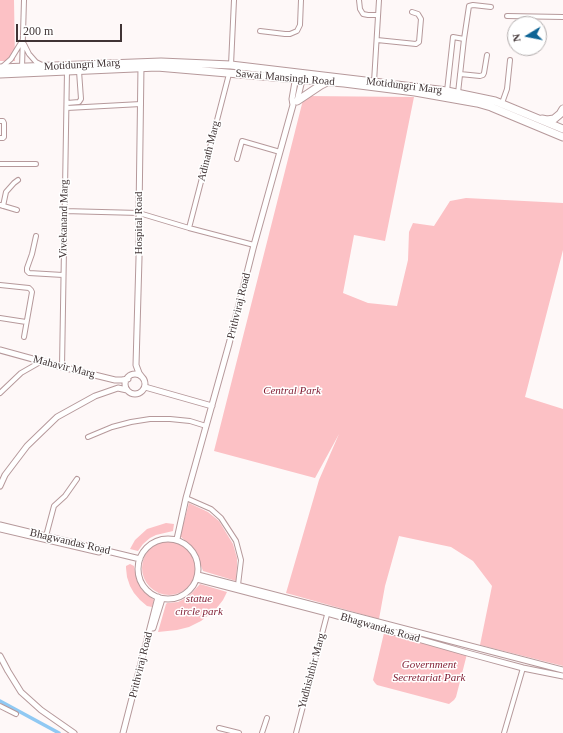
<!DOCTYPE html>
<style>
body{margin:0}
#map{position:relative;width:563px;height:733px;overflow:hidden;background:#fef8f8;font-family:Georgia,serif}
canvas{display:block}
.north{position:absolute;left:507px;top:16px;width:40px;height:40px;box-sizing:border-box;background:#fff;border:1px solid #b3aeae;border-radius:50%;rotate:260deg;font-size:11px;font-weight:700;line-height:16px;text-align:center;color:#403435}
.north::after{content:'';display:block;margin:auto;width:14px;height:18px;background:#0e6495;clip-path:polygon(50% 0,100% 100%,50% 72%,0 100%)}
.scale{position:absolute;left:16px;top:24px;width:106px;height:18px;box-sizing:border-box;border:2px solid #403435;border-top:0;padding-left:5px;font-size:12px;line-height:14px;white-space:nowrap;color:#403435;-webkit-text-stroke:3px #fff;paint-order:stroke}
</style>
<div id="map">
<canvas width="563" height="733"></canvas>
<div class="north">N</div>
<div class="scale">200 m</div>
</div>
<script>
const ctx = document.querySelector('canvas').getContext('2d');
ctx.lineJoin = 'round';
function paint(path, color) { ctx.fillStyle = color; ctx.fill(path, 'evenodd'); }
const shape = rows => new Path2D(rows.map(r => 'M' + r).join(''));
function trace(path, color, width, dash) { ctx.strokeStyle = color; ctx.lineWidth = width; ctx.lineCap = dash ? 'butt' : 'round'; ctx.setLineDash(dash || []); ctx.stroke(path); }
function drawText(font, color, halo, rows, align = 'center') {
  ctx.font = font + ' Georgia,serif'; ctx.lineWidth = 3; ctx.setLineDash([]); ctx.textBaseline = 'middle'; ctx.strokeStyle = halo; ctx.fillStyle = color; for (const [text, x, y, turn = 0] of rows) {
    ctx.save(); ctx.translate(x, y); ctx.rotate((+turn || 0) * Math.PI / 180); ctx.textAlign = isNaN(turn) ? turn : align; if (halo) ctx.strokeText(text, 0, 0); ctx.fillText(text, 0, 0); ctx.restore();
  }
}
paint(shape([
 [0,0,14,0,15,61,0,61],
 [304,96,414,97,385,241,354,235,343,293,368,303,397,306,408,260,409,232,413,223,434,226,450,201,466,198,563,203,563,250,525,397,563,409,563,666,480,645,492,586,473,561,451,547,399,536,385,586,379,619,286,593,319,480,339,434,315,478,214,451],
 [189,503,208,512,219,521,233,544,237,558,237,567,236,581,203,571,196,553,192,547,180,536],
 [166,523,174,524,173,531,156,535,150,538,143,544,138,551,130,549,135,540,147,529],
 '142 568a27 27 0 1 1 54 0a27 27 0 1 1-54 0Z',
 [130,564,134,566,136,578,142,590,154,600,152,607,147,606,140,600,134,593,130,586,127,577,126,568,126,566],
 [200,584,227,592,223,600,216,609,201,621,189,627,177,630,158,632,166,604,167,603,178,602,188,597],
 [384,633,467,654,456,697,454,700,449,704,377,685,375,683,373,680]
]), '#fcc1c5');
trace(shape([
 [0,701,59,733]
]), '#90c9f3', 3.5);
const minor = shape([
 [359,0,360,9,363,14,368,15,378,15],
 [507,16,563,17],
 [260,31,285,34,290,34,297,31,300,25,301,0],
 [377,40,416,44,419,42,421,19,418,14,412,12],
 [24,44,29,54,36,62,42,65],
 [231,65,234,0],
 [2,67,11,59,22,41],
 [22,68,24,0],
 [460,74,480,76,483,75,484,73,487,55],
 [374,82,379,0],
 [447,91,453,37,464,39],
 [458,93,464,39,469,6,473,5,491,7],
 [67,103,79,102,81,99,79,71],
 [502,103,507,89,510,60],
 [67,108,141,104],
 [0,121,3,121,4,123,4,137,3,138,0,138],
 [237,159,242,141,280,152],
 [0,164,36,164],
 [0,205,17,210],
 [3,206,6,192,14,183,18,180],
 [64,211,139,213,189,228,254,245],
 [189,228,229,74],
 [36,236,32,254,27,268,27,271,29,273,63,275],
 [0,285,29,288,31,290,32,292,24,337],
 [0,318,26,322],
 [62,367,67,71],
 [0,393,21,373,42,361],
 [88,437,112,427,131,422,150,419,170,419,190,421,206,426],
 [186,498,211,509,221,518,236,541,241,560,238,585],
 [46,536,54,506,65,496,77,479],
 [0,706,16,714],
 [219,728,239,733],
 [262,733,267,718],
 [296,733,328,611],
 [504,733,523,668]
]);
const tertiary = shape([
 [141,66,139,213,139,258,136,365,139,373,142,377],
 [297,101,303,76],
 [0,350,62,367,115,380,122,380,128,379],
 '125 384a10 10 0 1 1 20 0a10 10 0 1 1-20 0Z',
 [145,387,212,406],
 [0,486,5,475,27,446,57,417,95,396,118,388,127,390],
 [0,525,140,559],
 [0,529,99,552],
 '138 569a30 30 0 1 1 60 0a30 30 0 1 1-60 0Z',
 [177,539,186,498,229,344,254,245,293,105,292,99,296,76],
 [198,575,563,670],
 [197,579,327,613,471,654,523,668,563,676],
 [153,628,162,599],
 [0,656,8,671,21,692,41,710,74,733],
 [123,733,158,597]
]);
const primary = shape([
 [0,68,161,62,231,65,382,83],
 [0,74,157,67,344,83,415,92,477,103,491,107,563,137],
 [397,85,447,91,495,101,563,129],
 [297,101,321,85,327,82],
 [542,119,547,120,554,119,560,114,563,109]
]);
trace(minor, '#b6999b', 6);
trace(tertiary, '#b6999b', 7);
trace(primary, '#b6999b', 9);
trace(minor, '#fff', 4);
trace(tertiary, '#fff', 5);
trace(primary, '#fff', 7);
drawText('11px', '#403435', '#fff', [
 ["Motidungri Marg",82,65,-3],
 ["Sawai Mansingh Road",285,78,5],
 ["Motidungri Marg",404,86,7],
 ["Adinath Marg",209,151,-76],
 ["Vivekanand Marg",64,219,-89],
 ["Hospital Road",139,223,-90],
 ["Prithviraj Road",239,306,-76],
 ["Mahavir Marg",64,367,14],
 ["Bhagwandas Road",70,542,13],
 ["Bhagwandas Road",380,628,16],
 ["Prithviraj Road",141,665,-76],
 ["Yudhishthir Marg",312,671,-75]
]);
drawText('italic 11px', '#7f1a30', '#fff', [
 ["Central Park",292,391],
 ["statue",199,599],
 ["circle park",199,612],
 ["Government",429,665],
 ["Secretariat Park",429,678]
]);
</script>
